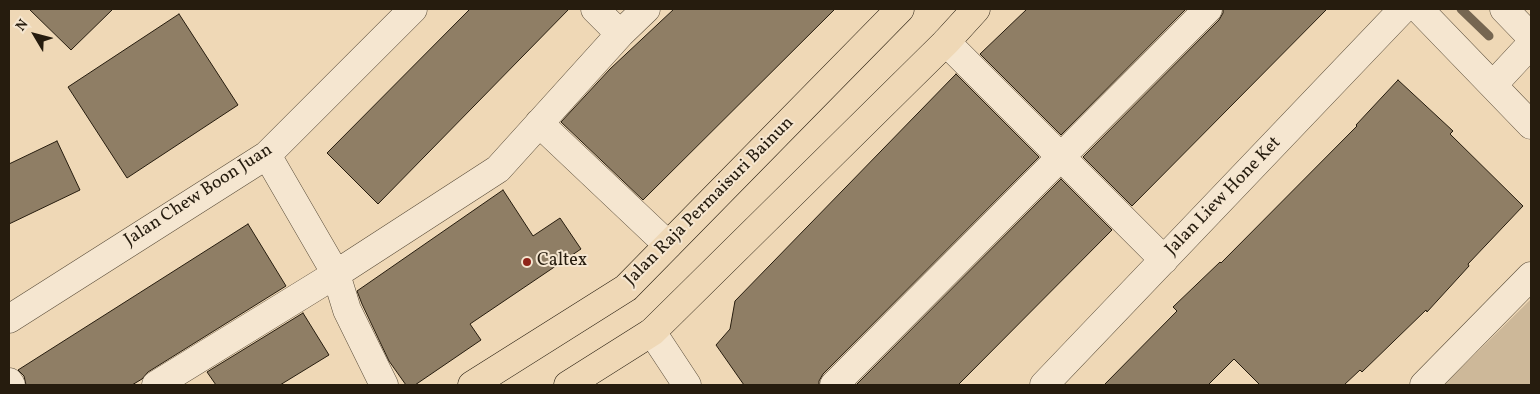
<!DOCTYPE html>
<style>
body{margin:0}
#map{position:relative;width:1540px;height:394px;overflow:hidden;background:#efd8b6;font-family:Vollkorn,serif}
canvas{display:block}
.frame{position:absolute;inset:0;border:10px solid #261c0e;pointer-events:none}
.north{position:absolute;left:10px;top:10px;width:50px;height:50px;-webkit-text-stroke:4px #f5e6d0;paint-order:stroke;rotate:307deg;font-size:14px;font-weight:700;line-height:20px;text-align:center;color:#261c0e}
.north::after{content:'';display:block;margin:auto;width:18px;height:22px;background:#261c0e;clip-path:polygon(50% 0,100% 100%,50% 72%,0 100%)}
</style>
<div id="map">
<canvas width="1540" height="394"></canvas>
<div class="frame"></div>
<div class="north">N</div>
</div>
<script>
const ctx = document.querySelector('canvas').getContext('2d');
ctx.lineJoin = 'round';
function paint(path, color) { ctx.fillStyle = color; ctx.fill(path, 'evenodd'); }
const shape = rows => new Path2D(rows.map(r => 'M' + r).join(''));
function trace(path, color, width, dash) { ctx.strokeStyle = color; ctx.lineWidth = width; ctx.lineCap = dash ? 'butt' : 'round'; ctx.setLineDash(dash || []); ctx.stroke(path); }
function drawText(font, color, halo, rows, align = 'center') {
  ctx.font = font + ' Vollkorn,serif'; ctx.lineWidth = 4; ctx.setLineDash([]); ctx.textBaseline = 'middle'; ctx.strokeStyle = halo; ctx.fillStyle = color; for (const [text, x, y, turn = 0] of rows) {
    ctx.save(); ctx.translate(x, y); ctx.rotate((+turn || 0) * Math.PI / 180); ctx.textAlign = isNaN(turn) ? turn : align; if (halo) ctx.strokeText(text, 0, 0); ctx.fillText(text, 0, 0); ctx.restore();
  }
}
paint(shape([
 [1531,299,1531,385,1444,385]
]), '#cdb899');
trace(shape([
 [1461,9,1489,36]
]), '#766651', 9);
const building = shape([
 [29,9,113,9,71,50,29,9],
 [470,9,569,9,378,204,327,153,470,9],
 [674,9,835,9,643,200,561,122,610,69,674,9],
 [1027,9,1186,9,1061,135,980,54,1027,9],
 [1223,9,1327,9,1132,206,1083,157,1219,20,1223,13,1223,9],
 [179,14,238,105,127,178,68,87,179,14],
 [956,74,1039,157,823,374,819,381,819,385,744,385,716,345,730,329,735,301,956,74],
 [1398,80,1453,131,1450,134,1523,206,1468,264,1469,266,1427,312,1426,310,1362,372,1360,370,1344,385,1260,385,1234,359,1208,385,1104,385,1177,311,1173,307,1220,262,1221,263,1357,126,1356,125,1398,80],
 [57,141,80,190,9,224,9,164,57,141],
 [1061,179,1112,230,958,385,856,385,1061,179],
 [503,190,533,236,560,218,581,249,470,324,481,340,415,385,406,385,389,361,362,304,357,291,503,190],
 [248,224,286,286,148,372,142,379,132,385,26,385,24,376,18,370,248,224],
 [303,313,329,355,280,385,216,385,207,372,303,313]
]);
paint(building, '#8f7e65');
trace(building, '#261c0e', 1);
const minor = shape([
 [595,9,620,34],
 [1419,9,1531,125],
 [1504,9,1531,37],
 [946,42,1164,260],
 [1493,85,1531,44],
 [539,123,668,245],
 [267,155,336,274,347,310,384,385],
 [9,319,267,155,413,9],
 [652,332,687,385],
 [9,382,11,385],
 [156,385,336,274,498,169,620,34,646,9],
 [834,385,1208,9],
 [1044,385,1403,9],
 [1424,385,1531,276]
]);
const major = shape([
 [472,385,626,288,900,9],
 [568,385,652,332,946,42,976,9]
]);
trace(minor, '#584b38', 29);
trace(major, '#261c0e', 29);
trace(minor, '#f5e6d0', 28);
trace(major, '#efd8b6', 28);
for (const [x, y, r, color] of [
 [527,262,5,"#8f2418"]
]) { const dot = new Path2D(); dot.arc(x, y, r, 0, 2 * Math.PI); ctx.fillStyle = color; ctx.fill(dot); trace(dot, '#f5e6d0', 2); }
drawText('18px', '#261c0e', '#f5e6d0', [
 ["Jalan Chew Boon Juan",199,196,-33],
 ["Jalan Liew Hone Ket",1224,197,-46],
 ["Jalan Raja Permaisuri Bainun",710,202,-45]
]);
drawText('18px', '#261c0e', '#f5e6d0', [
 ["Caltex",537,262]
], 'left');
</script>
